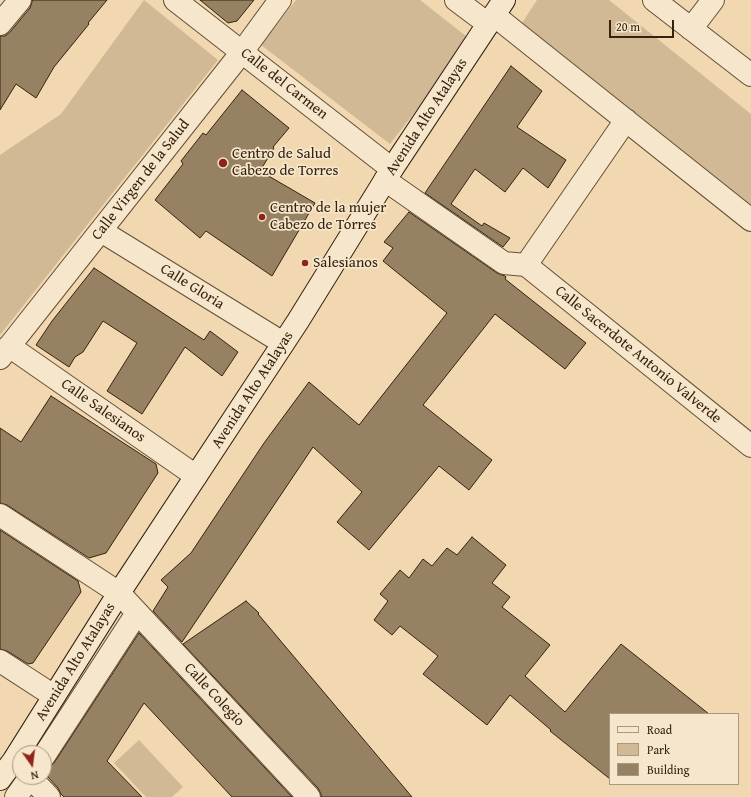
<!DOCTYPE html>
<style>
body{margin:0}
#map{position:relative;width:751px;height:797px;overflow:hidden;background:#f1d8b0;font-family:"Gentium Book Plus",serif}
canvas{display:block}
.legend{position:absolute;left:609px;top:713px;width:130px;height:72px;box-sizing:border-box;background:#f6e6cc;border:1px solid #a99880;margin:0;padding:5px 7px;list-style:none;font-size:12px;color:#35220f}
.legend li{display:flex;align-items:center;gap:8px;height:20px}
.legend b{width:20px;border:1px solid #a99880}
.north{position:absolute;left:12px;top:745px;width:40px;height:40px;box-sizing:border-box;background:#f6e6cc;border:1px solid #a99880;border-radius:50%;rotate:166deg;font-size:11px;font-weight:700;line-height:16px;text-align:center;color:#35220f}
.north::after{content:'';display:block;margin:auto;width:14px;height:18px;background:#8f2418;clip-path:polygon(50% 0,100% 100%,50% 72%,0 100%)}
.scale{position:absolute;left:609px;top:20px;width:65px;height:18px;box-sizing:border-box;border:2px solid #35220f;border-top:0;padding-left:5px;font-size:12px;line-height:14px;white-space:nowrap;color:#35220f;-webkit-text-stroke:3px #f6e6cc;paint-order:stroke}
</style>
<div id="map">
<canvas width="751" height="797"></canvas>
<ul class="legend">
<li><b style="height:5px;background:#f6e6cc"></b>Road</li>
<li><b style="height:11px;background:#d1b995"></b>Park</li>
<li><b style="height:11px;background:#978163"></b>Building</li>
</ul>
<div class="north">N</div>
<div class="scale">20 m</div>
</div>
<script>
const ctx = document.querySelector('canvas').getContext('2d');
ctx.lineJoin = 'round';
function paint(path, color) { ctx.fillStyle = color; ctx.fill(path, 'evenodd'); }
const shape = rows => new Path2D(rows.map(r => 'M' + r).join(''));
function trace(path, color, width, dash) { ctx.strokeStyle = color; ctx.lineWidth = width; ctx.lineCap = dash ? 'butt' : 'round'; ctx.setLineDash(dash || []); ctx.stroke(path); }
function drawText(font, color, halo, rows, align = 'center') {
  ctx.font = font + ' "Gentium Book Plus",serif'; ctx.lineWidth = 3.5; ctx.setLineDash([]); ctx.textBaseline = 'middle'; ctx.strokeStyle = halo; ctx.fillStyle = color; for (const [text, x, y, turn = 0] of rows) {
    ctx.save(); ctx.translate(x, y); ctx.rotate((+turn || 0) * Math.PI / 180); ctx.textAlign = isNaN(turn) ? turn : align; if (halo) ctx.strokeText(text, 0, 0); ctx.fillText(text, 0, 0); ctx.restore();
  }
}
paint(shape([
 [144,0,218,60,0,335,0,155,61,114],
 [296,0,420,0,471,40,390,144,261,45],
 [537,0,609,0,751,114,751,206,522,23],
 [139,740,183,787,172,797,146,797,114,763]
]), '#d1b995');
const building = shape([
 [32,0,107,0,88,23,89,24,54,67,36,98,16,84,0,110,0,36,5,36,10,32,30,8,32,2,32,0],
 [200,0,254,0,237,21,228,23,200,0],
 [511,66,542,91,517,127,566,160,548,188,523,168,505,192,475,169,451,204,482,226,484,223,510,238,503,247,425,193,511,66],
 [242,90,289,128,273,147,274,148,260,171,315,203,272,276,206,231,200,238,155,200,183,164,181,161,203,133,206,135,242,90],
 [409,212,497,273,505,276,506,277,505,279,586,343,565,369,495,314,423,405,492,460,469,490,439,466,369,550,337,522,362,492,313,447,182,642,153,611,168,587,161,580,191,553,264,443,309,382,359,425,447,313,383,261,393,248,384,242,409,212],
 [94,268,204,340,210,331,238,352,222,376,185,347,142,414,107,391,137,343,103,321,83,352,75,357,69,367,36,345,52,321,94,268],
 [51,396,156,464,158,473,106,553,89,558,7,505,0,503,0,428,21,442,51,396],
 [0,530,78,581,81,592,33,663,28,664,7,651,0,649,0,530],
 [472,537,506,565,492,583,510,597,502,607,550,645,525,676,565,712,621,644,709,714,610,714,610,779,550,731,551,730,510,695,487,725,423,674,438,656,400,626,392,635,374,620,388,601,380,594,400,570,409,578,423,559,432,566,447,548,457,555,472,537],
 [246,601,259,613,258,614,412,797,321,797,321,794,318,788,183,644,246,601],
 [139,633,292,797,232,797,144,703,107,761,142,797,64,797,61,794,58,788,48,777,46,771,48,767,54,763,139,633]
]);
paint(building, '#978163');
trace(building, '#35220f', 1);
const minor = shape([
 [456,0,488,24],
 [654,0,751,75],
 [494,15,510,28,751,220],
 [0,24,20,0],
 [691,29,713,0],
 [385,180,504,263,526,265],
 [101,231,283,343],
 [526,265,751,446],
 [526,265,626,120],
 [9,346,196,476],
 [0,358,242,52,280,0],
 [0,515,119,593,309,797],
 [0,661,54,696],
 [44,756,137,613],
 [30,777,49,797],
 [16,797,30,777]
]);
const tertiary = shape([
 [175,0,392,169]
]);
const secondary = shape([
 [0,779,14,760,119,593,298,321,392,169,504,0]
]);
trace(minor, '#645037', 24);
trace(tertiary, '#645037', 24);
trace(secondary, '#35220f', 24);
trace(minor, '#f6e6cc', 22);
trace(tertiary, '#f6e6cc', 22);
trace(secondary, '#f6e6cc', 22);
for (const [x, y, r, color] of [
 [223,163,5,"#8f2418"],
 [262,217,4,"#8f2418"],
 [305,263,4,"#8f2418"]
]) { const dot = new Path2D(); dot.arc(x, y, r, 0, 2 * Math.PI); ctx.fillStyle = color; ctx.fill(dot); trace(dot, '#f6e6cc', 1.5); }
drawText('15px', '#35220f', '#f6e6cc', [
 ["Calle del Carmen",284,84,38],
 ["Avenida Alto Atalayas",427,117,-57],
 ["Calle Virgen de la Salud",141,180,-52],
 ["Calle Gloria",192,287,32],
 ["Calle Sacerdote Antonio Valverde",638,355,39],
 ["Avenida Alto Atalayas",253,390,-57],
 ["Calle Salesianos",103,411,35],
 ["Avenida Alto Atalayas",76,662,-58],
 ["Calle Colegio",214,695,47]
]);
drawText('15px', '#35220f', '#f6e6cc', [
 ["Centro de Salud",232,154],
 ["Cabezo de Torres",232,171],
 ["Centro de la mujer",270,208],
 ["Cabezo de Torres",270,225],
 ["Salesianos",313,263]
], 'left');
</script>
